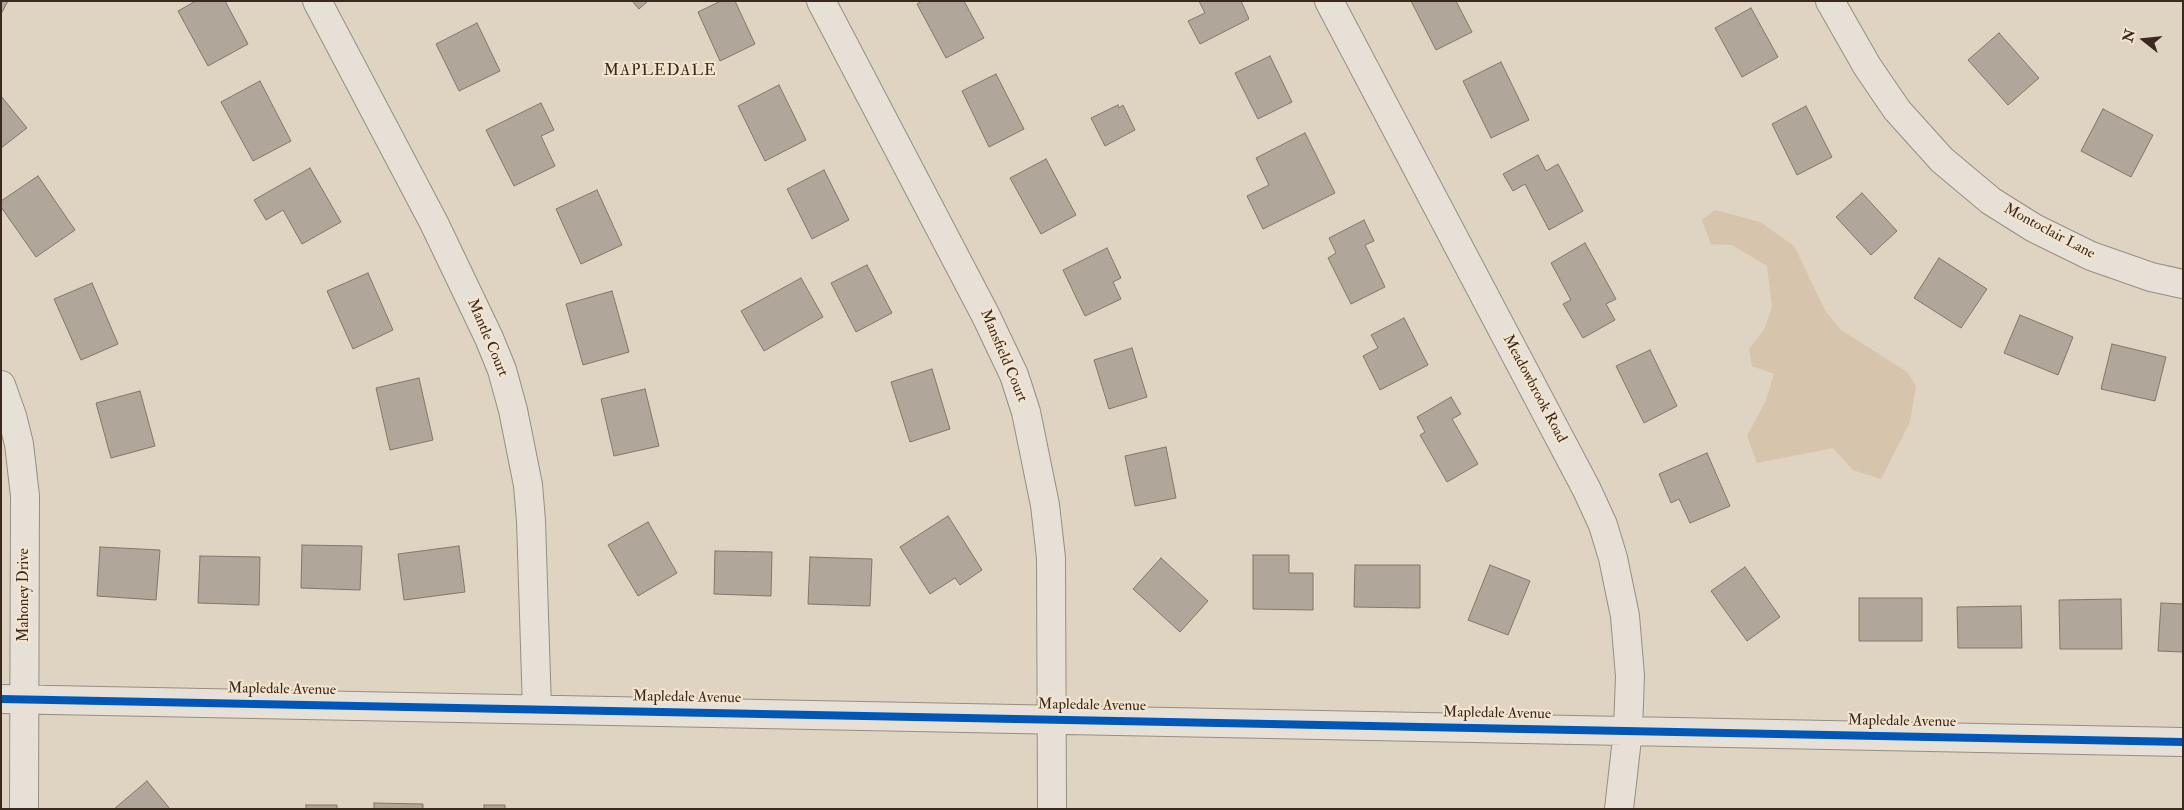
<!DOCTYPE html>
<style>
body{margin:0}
#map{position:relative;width:2184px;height:810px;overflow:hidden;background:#dfd3c1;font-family:"IM FELL Double Pica",serif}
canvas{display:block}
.frame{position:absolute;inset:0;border:2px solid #3b291f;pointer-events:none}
.north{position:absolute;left:2119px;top:15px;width:50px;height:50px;-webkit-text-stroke:4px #f3e4ce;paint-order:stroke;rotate:286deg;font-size:14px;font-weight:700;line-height:20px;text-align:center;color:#3b291f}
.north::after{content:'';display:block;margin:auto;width:18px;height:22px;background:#3b291f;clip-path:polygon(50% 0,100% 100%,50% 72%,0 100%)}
</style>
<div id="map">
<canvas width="2184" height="810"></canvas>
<div class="frame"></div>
<div class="north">N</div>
</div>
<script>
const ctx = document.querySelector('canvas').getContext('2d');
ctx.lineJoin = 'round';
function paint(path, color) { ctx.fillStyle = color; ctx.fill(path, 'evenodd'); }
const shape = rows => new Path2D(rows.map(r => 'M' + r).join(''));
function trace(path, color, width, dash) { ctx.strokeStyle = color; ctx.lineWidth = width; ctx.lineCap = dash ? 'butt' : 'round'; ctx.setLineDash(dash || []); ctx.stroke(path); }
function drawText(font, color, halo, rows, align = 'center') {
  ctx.font = font + ' "IM FELL Double Pica",serif'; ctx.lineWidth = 4.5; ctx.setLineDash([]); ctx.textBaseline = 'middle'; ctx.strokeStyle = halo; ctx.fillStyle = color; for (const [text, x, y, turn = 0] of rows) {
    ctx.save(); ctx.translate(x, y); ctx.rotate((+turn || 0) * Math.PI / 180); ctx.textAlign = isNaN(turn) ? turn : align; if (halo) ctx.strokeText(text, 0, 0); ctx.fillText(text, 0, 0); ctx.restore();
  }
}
paint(shape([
 [1715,210,1760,222,1794,246,1826,312,1841,330,1907,372,1916,386,1910,422,1881,479,1853,470,1833,448,1757,463,1747,436,1766,400,1774,374,1752,366,1749,349,1765,328,1772,307,1767,266,1732,245,1711,244,1702,220]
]), '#d6c4ac');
const building = shape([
 [1,1,8,1,1,14,1,1],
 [196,1,225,1,248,44,208,66,178,11,196,1],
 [632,1,648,1,639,9,632,1],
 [721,1,735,1,755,44,720,61,698,12,721,1],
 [922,1,964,1,984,38,946,58,917,4,922,1],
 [1199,1,1241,1,1249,19,1200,44,1188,21,1205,13,1199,1],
 [1411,1,1456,1,1472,32,1436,50,1411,1],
 [1751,8,1778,57,1742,77,1715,28,1751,8],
 [477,23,500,71,459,91,436,44,477,23],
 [1999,33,2039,78,2008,105,1968,60,1999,33],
 [1270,56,1292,102,1258,119,1235,73,1270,56],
 [1501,62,1529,120,1491,138,1463,81,1501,62],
 [996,74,1024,129,989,147,962,91,996,74],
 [260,81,291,141,253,161,221,102,260,81],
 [779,85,806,140,765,161,738,106,779,85],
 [1,96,27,128,1,148,1,96],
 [541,103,554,130,541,136,555,166,514,186,486,130,541,103],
 [1118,105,1119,108,1123,105,1135,130,1105,146,1091,118,1118,105],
 [1806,106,1832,157,1797,175,1772,124,1806,106],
 [2103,109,2153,135,2131,177,2081,151,2103,109],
 [1305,133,1335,193,1263,229,1247,196,1269,185,1256,158,1305,133],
 [1538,155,1546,171,1558,164,1583,211,1549,230,1525,184,1513,191,1503,174,1538,155],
 [1046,159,1076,215,1041,234,1010,178,1046,159],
 [310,168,341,222,302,244,283,210,266,220,254,200,310,168],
 [824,170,849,220,812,239,787,189,824,170],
 [38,176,75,230,36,257,1,207,1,201,38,176],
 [597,190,622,245,581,264,556,209,597,190],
 [1862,193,1897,231,1871,255,1836,217,1862,193],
 [1364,220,1374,241,1365,245,1385,287,1351,304,1328,258,1336,253,1329,238,1364,220],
 [1585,243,1616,299,1606,304,1615,320,1583,338,1563,304,1571,300,1551,263,1585,243],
 [1107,248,1121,278,1113,282,1121,299,1085,316,1063,270,1107,248],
 [1939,258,1987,289,1961,328,1914,298,1939,258],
 [867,265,892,313,856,332,831,283,867,265],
 [368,273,393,330,353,349,327,291,368,273],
 [801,278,823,317,764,351,741,311,801,278],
 [92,283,118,344,81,360,54,299,92,283],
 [612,291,629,352,583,365,566,304,612,291],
 [2020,315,2073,337,2058,375,2004,353,2020,315],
 [1404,318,1428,365,1380,390,1363,356,1378,348,1371,335,1404,318],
 [2112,344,2166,357,2155,401,2101,389,2112,344],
 [1132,348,1147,397,1109,409,1094,360,1132,348],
 [1650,350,1677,406,1644,423,1616,366,1650,350],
 [932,369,950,429,910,442,891,382,932,369],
 [419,378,433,440,390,450,376,388,419,378],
 [645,389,659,446,614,456,601,399,645,389],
 [140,391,155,446,111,458,96,403,140,391],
 [1451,397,1461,414,1452,419,1478,464,1447,482,1420,435,1425,432,1417,417,1451,397],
 [1166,447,1176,498,1135,506,1125,456,1166,447],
 [1707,453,1730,506,1690,523,1679,499,1671,503,1659,474,1707,453],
 [948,516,982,570,960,585,955,578,930,594,900,547,948,516],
 [648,522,677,573,638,596,608,545,648,522],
 [302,545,362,546,360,590,301,588,302,545],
 [459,546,465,592,404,600,398,554,459,546],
 [100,547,160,550,156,600,97,596,100,547],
 [715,551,772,552,771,596,714,594,715,551],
 [1253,555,1289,555,1289,573,1313,573,1313,610,1253,609,1253,555],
 [200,556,260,557,259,605,198,603,200,556],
 [810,557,872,559,870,606,808,604,810,557],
 [1161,558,1208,601,1180,632,1133,589,1161,558],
 [1355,565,1420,565,1420,608,1354,607,1355,565],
 [1490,565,1530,581,1508,635,1468,620,1490,565],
 [1745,567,1780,617,1747,641,1711,591,1745,567],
 [1859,598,1922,598,1922,641,1859,641,1859,598],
 [2121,599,2122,649,2060,649,2059,600,2121,599],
 [2161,603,2183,604,2183,652,2158,651,2161,603],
 [2021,606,2022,648,1958,648,1957,607,2021,606],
 [147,781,170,809,114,809,147,781],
 [374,803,423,804,423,809,374,809,374,803],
 [306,805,337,805,337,809,306,809,306,805],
 [484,805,505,805,505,809,484,809,484,805]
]);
paint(building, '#b0a69a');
trace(building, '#80776d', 1);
const minor = shape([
 [317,1,434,223,489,338,502,370,513,410,528,485,531,521,537,709],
 [821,1,986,316,1014,375,1026,412,1045,505,1051,558,1052,809],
 [1329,1,1587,490,1603,525,1613,558,1625,616,1630,676,1628,730,1619,809],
 [1830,1,1867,66,1897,110,1942,160,1991,201,2034,228,2091,256,2151,277,2183,284],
 [1,385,12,416,19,444,25,496,24,809],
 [1,699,2183,742]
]);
trace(minor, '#978e82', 30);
trace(minor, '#e6e0d6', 28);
trace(shape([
 [1,699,2183,742]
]), '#0057b8', 8);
drawText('15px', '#3b291f', '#f3e4ce', [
 ["Montoclair Lane",2049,232,28],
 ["Mantle Court",487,338,67],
 ["Mansfield Court",1003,356,67],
 ["Meadowbrook Road",1534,389,62],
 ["Mahoney Drive",25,595,-90],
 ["Mapledale Avenue",282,690,1],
 ["Mapledale Avenue",687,698,1],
 ["Mapledale Avenue",1092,706,1],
 ["Mapledale Avenue",1497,714,1],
 ["Mapledale Avenue",1902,722,1]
]);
ctx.letterSpacing = '1px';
drawText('16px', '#3b291f', '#f3e4ce', [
 ["MAPLEDALE",660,72]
]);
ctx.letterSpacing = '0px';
</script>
